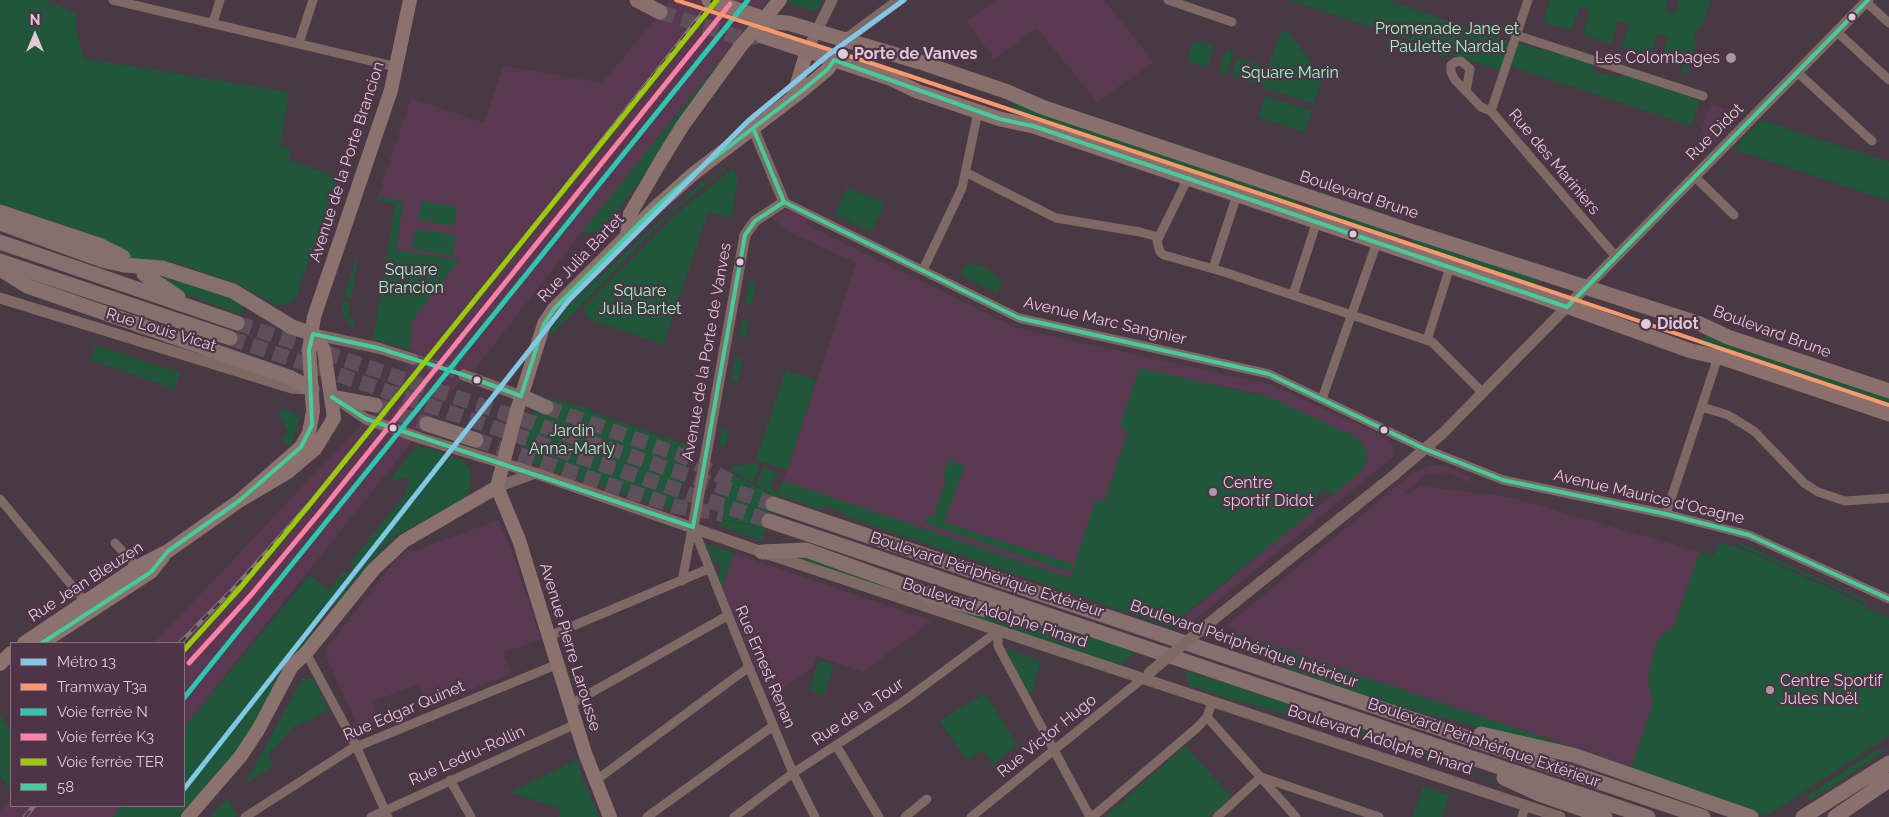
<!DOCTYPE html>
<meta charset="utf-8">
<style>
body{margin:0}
#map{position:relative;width:1889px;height:817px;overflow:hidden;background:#493944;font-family:Raleway,sans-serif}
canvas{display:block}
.legend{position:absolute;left:10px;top:642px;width:175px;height:165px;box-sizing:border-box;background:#4f3347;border:1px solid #887081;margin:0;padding:6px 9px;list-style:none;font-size:15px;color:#ddcbd8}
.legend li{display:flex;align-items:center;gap:10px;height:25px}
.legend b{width:25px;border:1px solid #887081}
.north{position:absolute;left:10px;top:10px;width:50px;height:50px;-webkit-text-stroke:4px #4f3347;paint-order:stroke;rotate:0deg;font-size:14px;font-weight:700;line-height:20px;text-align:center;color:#ddcbd8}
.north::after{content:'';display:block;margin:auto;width:18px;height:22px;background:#ddcbd8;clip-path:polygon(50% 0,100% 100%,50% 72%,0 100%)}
</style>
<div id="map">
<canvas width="1889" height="817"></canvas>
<ul class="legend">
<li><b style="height:6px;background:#82c8e6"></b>Métro 13</li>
<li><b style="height:6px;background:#fa996b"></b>Tramway T3a</li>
<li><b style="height:6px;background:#2dc6b0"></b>Voie ferrée N</li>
<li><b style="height:6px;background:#ff80a6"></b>Voie ferrée K3</li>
<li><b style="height:6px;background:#9c0"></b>Voie ferrée TER</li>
<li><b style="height:6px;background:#46cb9c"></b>58</li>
</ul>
<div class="north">N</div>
</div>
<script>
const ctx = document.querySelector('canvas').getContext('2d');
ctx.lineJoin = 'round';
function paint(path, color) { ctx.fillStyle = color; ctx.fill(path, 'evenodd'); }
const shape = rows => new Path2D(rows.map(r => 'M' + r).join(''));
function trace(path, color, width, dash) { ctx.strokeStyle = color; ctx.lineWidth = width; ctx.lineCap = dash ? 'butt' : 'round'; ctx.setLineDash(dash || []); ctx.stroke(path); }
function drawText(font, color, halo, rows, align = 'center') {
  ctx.font = font + ' Raleway,sans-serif'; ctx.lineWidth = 4.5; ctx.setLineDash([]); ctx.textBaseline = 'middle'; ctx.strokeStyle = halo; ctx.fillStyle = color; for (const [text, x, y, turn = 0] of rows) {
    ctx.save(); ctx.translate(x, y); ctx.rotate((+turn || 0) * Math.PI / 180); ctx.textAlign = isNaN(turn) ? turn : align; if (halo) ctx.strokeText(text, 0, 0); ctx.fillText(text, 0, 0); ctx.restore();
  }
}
paint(shape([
 [671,0,769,0,733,44,648,169,580,234,475,369,469,370,184,727,184,643,154,643,358,428,418,353,411,350,411,322,459,260,396,250,403,202,378,196,411,98,484,123,503,66,602,83],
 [997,0,1104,0,1154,62,1097,102,1037,28,994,59,967,21],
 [1710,104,1742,115,1715,143,1699,138],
 [786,209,808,217,806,225,1017,328,1272,385,1388,438,1394,446,1394,456,1191,623,1185,616,1360,472,1368,458,1362,443,1356,437,1260,394,1199,381,1120,426,1128,432,1104,502,1096,499,1070,578,783,481,856,263,785,230,773,218],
 [1432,465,1446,466,1471,477,1469,482,1450,474,1441,472,1426,475,1405,493,1410,493,1419,486,1509,497,1700,552,1673,628,1662,634,1648,676,1653,704,1632,767,1232,632,1226,626,1414,472],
 [498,520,508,542,541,639,503,653,511,674,428,706,419,684,372,702,379,723,365,729,359,728,326,656,326,649,398,557],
 [734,553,932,621,863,672,817,656,813,667,769,697,722,587],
 [11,798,11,806,121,806,112,817,0,817,0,811]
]), '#593950');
paint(shape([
 [0,0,45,0,75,13,77,34,84,58,289,92,280,146,291,150,289,160,338,177,295,300,285,305,277,305,238,284,170,261,132,259,101,237,0,204],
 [769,0,774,0,717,73,618,211,600,231,580,234],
 [787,0,822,0,816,12,789,3],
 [1289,0,1387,0,1510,42,1500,70,1448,54,1443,59,1434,48],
 [1550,0,1668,0,1665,10,1676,13,1680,0,1711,0,1702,27,1698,26,1693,40,1697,41,1687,74,1681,72,1682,67,1661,60,1668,37,1657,34,1650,56,1622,48,1629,24,1618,21,1611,44,1583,34,1590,11,1580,7,1571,30,1543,22],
 [1282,29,1289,33,1322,77,1314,104,1261,87],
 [1194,40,1214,46,1207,68,1187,61],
 [1518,43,1589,62,1597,73,1619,77,1628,74,1662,85,1675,93,1685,92,1701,98,1691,126,1515,68,1511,64],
 [1226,50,1234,53,1226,75,1219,73],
 [1237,58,1263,66,1257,84,1232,76],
 [1265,96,1312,111,1305,132,1258,117],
 [1015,99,1298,197,1293,209,1009,117],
 [1761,120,1889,162,1889,201,1733,149],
 [728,165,730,166,672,212,546,341,552,328,568,306,702,182,705,183],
 [732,169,738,177,731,218,708,212,663,345,587,318,583,308,675,215],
 [847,188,885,203,871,232,835,215],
 [378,196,403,202,396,250,459,260,411,322,411,350,373,339,395,204,377,200],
 [421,201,457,207,454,226,418,220],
 [1313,202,1402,232,1398,245,1309,215],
 [415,229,456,235,453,256,412,249],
 [1414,236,1539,278,1534,290,1410,249],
 [356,259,358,261,351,298,344,295],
 [966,264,979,265,993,272,1002,283,997,293,960,275],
 [152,274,169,276,230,295,244,306,242,315,172,289],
 [749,281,756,282,752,305,745,304],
 [342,300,350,303,348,316,355,319,353,329,343,316],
 [742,320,749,322,746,338,739,336],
 [1706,332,1889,396,1889,410,1700,349],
 [96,345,180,373,175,389,90,360],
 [735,357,742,359,738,382,731,381],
 [1139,368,1269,397,1356,437,1362,443,1367,454,1366,465,1354,478,1334,494,1320,490,1311,513,1169,627,844,516,844,512,824,506,822,510,777,494,762,541,718,525,719,520,755,526,760,523,756,525,723,520,719,515,727,477,732,474,767,492,761,519,769,494,767,490,756,485,763,467,777,472,771,489,777,493,783,481,1070,578,1096,499,1104,502,1128,432,1120,426],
 [786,370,816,380,787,470,756,460],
 [550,398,590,409,590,411,689,446,677,511,520,459,533,411,545,415],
 [283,407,300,417,290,446,281,440,288,431,279,414],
 [722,429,729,430,726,446,719,445],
 [418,445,464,461,472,473,469,482,472,488,468,493,461,500,396,536,370,562,336,605,333,604,313,630,313,634,257,726,185,817,112,817,121,806,184,806,184,727,307,578,310,575,329,590,343,572,348,573,354,566,349,564,406,493,409,478,400,478,396,482,392,477],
 [948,460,965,466,944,522,1072,564,1070,572,925,523,927,516,933,517,946,478,943,477],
 [753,463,759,465,753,483,731,470,733,466],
 [1719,542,1748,551,1867,606,1866,608,1889,617,1889,736,1767,816,1642,778,1525,739,1375,701,1220,642,1232,632,1631,767,1653,704,1648,676,1656,644,1662,634,1673,628,1700,552,1713,556],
 [1739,542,1868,601,1867,603,1738,545],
 [705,543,734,553,722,587,717,573,722,570,718,561,713,563],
 [802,555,967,608,1068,629,1136,651,1125,663,1122,663,1121,667,801,559],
 [1005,648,1041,661,1030,695],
 [819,660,834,665,824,695,809,690],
 [1186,670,1412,745,1537,800,1474,774,1352,732,1233,700,1188,685,1185,671],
 [302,679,313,679,329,710,296,727,295,725,268,755,274,765,245,784],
 [985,693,1017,745,994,765,981,750,967,761,940,721],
 [0,715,11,732,11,790,0,775],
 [1185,746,1232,797,1209,817,1105,817],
 [1878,749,1886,751,1811,800,1806,796],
 [577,760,583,779,599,817,559,817,561,809,510,792],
 [1423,786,1449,795,1442,817,1412,817],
 [227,798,238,815,235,817,211,817]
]), '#20563a');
trace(shape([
 [413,359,464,375]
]), '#5f4f5a', 11, [11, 5.5]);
trace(shape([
 [660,12,744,39,759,36]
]), '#5f4f5a', 15, [15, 8]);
trace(shape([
 [237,323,773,504],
 [230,338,769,521],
 [375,405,427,424],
 [546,407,683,456,732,482],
 [476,440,673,506,723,514]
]), '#5f4f5a', 15, [15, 8]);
trace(shape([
 [113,0,397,67],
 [1168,0,1232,22],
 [1866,2,1889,23],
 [213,23,220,0],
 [1836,31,1889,80],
 [1516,35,1703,96],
 [299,43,313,0],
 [1797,72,1872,141],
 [1466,91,1470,69,1461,61,1455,62,1451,65,1451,72,1455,80,1481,107,1491,111,1616,257],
 [1491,111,1528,0],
 [967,173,1056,218,1140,232,1158,237],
 [1694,176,1734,215],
 [1188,178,1157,241,1160,252,1164,255,1224,272,1432,342,1482,392],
 [784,202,1019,318,1269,374,1425,449,1503,480,1666,514,1749,535,1889,599],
 [1213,268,1237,195],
 [923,270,962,188,978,112],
 [1293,295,1317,221],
 [1427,340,1450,267],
 [1322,399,1377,242],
 [1702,407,1728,415,1754,431,1804,483,1818,492,1845,501,1889,498],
 [0,499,88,605],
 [1666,514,1718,357],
 [693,527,749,667,793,773,815,817],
 [115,543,137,567],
 [682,581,692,529],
 [998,631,998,646,1090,817],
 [549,636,708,569],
 [306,653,356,746,388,817],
 [571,704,727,616],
 [1207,717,1296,817],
 [836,745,879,817],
 [450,780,471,817],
 [595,781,749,667],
 [245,817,351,749,558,664],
 [371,817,576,724],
 [647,817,773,726],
 [734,817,793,773,901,703,998,631],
 [905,817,927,799],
 [971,817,1142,679],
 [1089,817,1097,813,1199,726,1207,717,1212,702],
 [1217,817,1261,777,1379,817],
 [1522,817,1526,805]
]), '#7f6964', 9);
trace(shape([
 [807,51,832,0],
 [834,60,845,40,899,0],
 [0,298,292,388,309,389],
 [313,334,378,348,413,359],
 [464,375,521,396],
 [338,400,366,419,420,438,535,473,762,552,1560,817],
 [497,487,535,473],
 [693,527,745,235,755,221,784,202,753,128],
 [1208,624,1393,476,1442,434,1868,0]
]), '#7f6964', 11);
trace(shape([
 [793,97,807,51],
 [627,234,630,214,659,164,683,125,740,47],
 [497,487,517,410,544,324,554,309,656,207,693,174,803,90,828,69,834,60],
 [497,487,519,540,585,753,610,817],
 [239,501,301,447,309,433,313,411,309,350,314,317,391,90,410,0],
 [24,643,137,567,168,551,239,501,288,472,315,449,334,418,324,350,313,334],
 [42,643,151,572,163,557],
 [0,664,11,653],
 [188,817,240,757,258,730,292,666,306,653,374,569,404,541,497,487]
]), '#8c726c', 14);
trace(shape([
 [637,0,660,12],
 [709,0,774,22,788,23,920,62,1008,92,1042,107,1411,231,1700,324,1728,337,1889,391],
 [762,36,892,79,917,91,1000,119,1033,126,1541,297,1691,351,1723,358,1889,414],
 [1803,817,1889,763],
 [1835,817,1889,780]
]), '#89706d', 15);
trace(shape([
 [0,212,99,245,123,257],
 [0,223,102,260,124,265,162,268,233,291,292,327,313,334],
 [0,242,237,323],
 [0,261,230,338],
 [0,269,27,286,289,377,312,389],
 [144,274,178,297],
 [521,396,546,407],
 [332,397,375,405],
 [427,424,476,440],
 [773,504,1703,817],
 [769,521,1648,817],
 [762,552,806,550,939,598,976,608,1045,619],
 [1481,734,1573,755,1751,817],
 [1504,778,1539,794,1605,817]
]), '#86706e', 15);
const rail = shape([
 [180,643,237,585,311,502,506,262,713,0],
 [25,817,34,806]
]);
trace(rail, '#857474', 4.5);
trace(rail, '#4f3347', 2.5, [8]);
trace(shape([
 [1149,673,1208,624]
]), '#7f6964', 11);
trace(shape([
 [740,47,780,0]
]), '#8c726c', 14);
trace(shape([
 [753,128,784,202],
 [784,202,1019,318,1269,374,1425,449,1503,480,1666,514,1749,535,1889,599],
 [332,397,366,419,693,527,745,235,755,221,784,202],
 [42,643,151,572,168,551,239,501,301,447,312,425,309,350,313,334,378,348,464,375,521,396,544,324,554,309,656,207,693,174,803,90,828,69,834,60,1000,119,1033,126,1567,307,1868,0]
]), '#46cb9c', 4);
trace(shape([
 [184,698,748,0]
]), '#2dc6b0', 5);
trace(shape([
 [189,663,251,595,321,511,730,4]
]), '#ff80a6', 5);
trace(shape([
 [184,650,241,587,311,503,717,0]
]), '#9c0', 5);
trace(shape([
 [676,0,880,66,1889,405]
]), '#fa996b', 4);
trace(shape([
 [184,789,569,300,748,121,828,55,904,0]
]), '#82c8e6', 5);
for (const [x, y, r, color] of [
 [1852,17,4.5,"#ddcbd8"],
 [843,54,6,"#ddcbd8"],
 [1731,58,6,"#a998a4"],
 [1353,234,4.5,"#ddcbd8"],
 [740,262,4.5,"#ddcbd8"],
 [1646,324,6,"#ddcbd8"],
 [477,380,4.5,"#ddcbd8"],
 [393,428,4.5,"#ddcbd8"],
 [1384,430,4.5,"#ddcbd8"],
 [1213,492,5,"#a998a4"],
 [1770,690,5,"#a998a4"]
]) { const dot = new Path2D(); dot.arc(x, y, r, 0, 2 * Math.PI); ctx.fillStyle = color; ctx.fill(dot); trace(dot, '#4f3347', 2); }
drawText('16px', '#91ffbe', '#4f3347', [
 ["Promenade Jane et",1447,29],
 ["Paulette Nardal",1447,47],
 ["Square Marin",1290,73],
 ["Square",411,270],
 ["Brancion",411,288],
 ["Square",640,291],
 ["Julia Bartet",640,309],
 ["Jardin",572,431],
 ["Anna-Marly",572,449]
]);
drawText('bold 16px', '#ddcbd8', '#4f3347', [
 ["Porte de Vanves",854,54],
 ["Didot",1657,324]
], 'left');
drawText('16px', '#ddcbd8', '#4f3347', [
 ["Les Colombages",1720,58,"right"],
 ["Centre",1223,483],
 ["sportif Didot",1223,501],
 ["Centre Sportif",1780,681],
 ["Jules Noël",1780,699]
], 'left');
drawText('16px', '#ddcbd8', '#4f3347', [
 ["Rue Didot",1715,132,-45],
 ["Avenue de la Porte Brancion",347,162,-72],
 ["Rue des Mariniers",1554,162,50],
 ["Boulevard Brune",1359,195,18],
 ["Rue Julia Bartet",581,258,-46],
 ["Avenue Marc Sangnier",1105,321,13],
 ["Rue Louis Vicat",161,330,17],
 ["Boulevard Brune",1772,332,20],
 ["Avenue de la Porte de Vanves",707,352,-80],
 ["Avenue Maurice d'Ocagne",1649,497,13],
 ["Boulevard Périphérique Extérieur",987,575,18],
 ["Rue Jean Bleuzen",86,582,-33],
 ["Boulevard Adolphe Pinard",995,613,18],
 ["Boulevard Périphérique Intérieur",1244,644,19],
 ["Avenue Pierre Larousse",570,647,73],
 ["Rue Ernest Renan",765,667,67],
 ["Rue Edgar Quinet",404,711,-23],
 ["Rue de la Tour",858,712,-34],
 ["Rue Victor Hugo",1047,736,-39],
 ["Boulevard Adolphe Pinard",1380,740,18],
 ["Boulevard Périphérique Extérieur",1484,743,19],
 ["Rue Ledru-Rollin",467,756,-24]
]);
</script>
